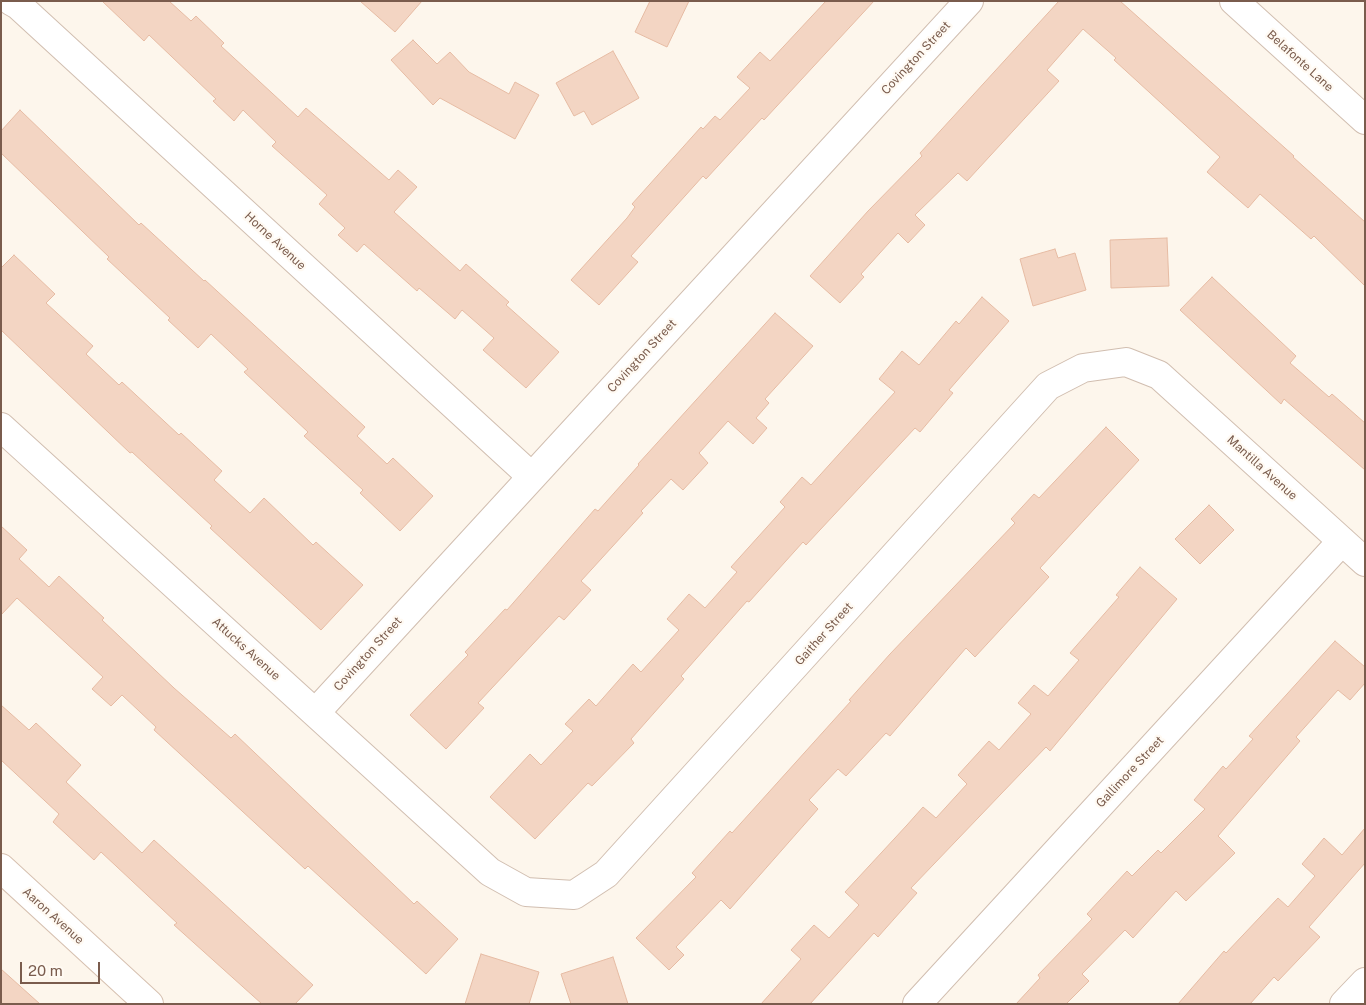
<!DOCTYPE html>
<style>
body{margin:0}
#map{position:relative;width:1366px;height:1005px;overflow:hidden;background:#fdf6ec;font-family:"Public Sans",sans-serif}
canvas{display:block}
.frame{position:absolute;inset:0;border:2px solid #7a5c4d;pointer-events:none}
.scale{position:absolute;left:20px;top:962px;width:80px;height:22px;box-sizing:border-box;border:2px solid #7a5c4d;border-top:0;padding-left:6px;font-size:15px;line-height:18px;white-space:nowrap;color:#7a5c4d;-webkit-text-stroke:4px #fffaf3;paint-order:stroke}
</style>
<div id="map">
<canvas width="1366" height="1005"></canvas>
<div class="frame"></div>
<div class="scale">20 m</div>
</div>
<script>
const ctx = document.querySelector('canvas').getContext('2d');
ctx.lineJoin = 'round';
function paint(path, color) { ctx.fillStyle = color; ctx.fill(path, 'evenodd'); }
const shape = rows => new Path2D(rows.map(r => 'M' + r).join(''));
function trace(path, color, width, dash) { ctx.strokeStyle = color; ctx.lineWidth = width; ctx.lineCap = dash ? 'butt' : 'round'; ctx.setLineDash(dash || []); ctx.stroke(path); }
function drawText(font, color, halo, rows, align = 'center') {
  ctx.font = font + ' "Public Sans",sans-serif'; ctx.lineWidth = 4.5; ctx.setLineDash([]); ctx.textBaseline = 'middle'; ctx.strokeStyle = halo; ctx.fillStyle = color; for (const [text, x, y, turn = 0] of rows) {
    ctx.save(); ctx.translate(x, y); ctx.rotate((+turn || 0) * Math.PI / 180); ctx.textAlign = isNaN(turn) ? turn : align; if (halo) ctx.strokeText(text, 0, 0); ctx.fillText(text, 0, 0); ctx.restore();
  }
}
const building = shape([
 [102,1,169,1,191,21,196,16,224,43,221,46,298,117,306,108,389,180,398,170,417,187,394,212,460,271,466,264,509,302,506,305,559,352,526,388,483,350,494,338,462,310,455,319,419,288,417,291,364,244,357,252,338,235,345,228,319,204,327,195,272,146,276,142,243,110,234,121,213,101,216,99,149,35,144,41,102,1],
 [360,1,422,1,395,32,360,1],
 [650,1,689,1,667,47,635,32,650,1],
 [826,1,874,1,764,120,762,118,706,179,703,176,631,256,638,262,599,305,571,280,627,218,635,207,632,204,701,127,703,129,715,116,720,120,750,88,737,77,760,52,770,61,826,1],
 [1059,1,1120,1,1294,156,1293,157,1365,222,1365,286,1314,236,1311,239,1260,194,1248,208,1207,172,1220,157,1114,60,1116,58,1083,29,1047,70,1059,81,967,181,958,173,915,215,925,225,908,243,898,233,861,274,864,277,840,303,810,276,868,211,922,156,920,153,1059,1],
 [413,40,437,64,450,52,469,72,509,94,515,82,539,95,515,139,440,98,433,105,391,60,413,40],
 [613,51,639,98,592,125,584,111,574,116,556,83,613,51],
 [20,110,139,225,141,223,204,281,205,280,365,427,357,436,387,464,393,458,433,496,400,531,360,493,363,490,304,436,308,432,244,372,248,369,211,334,198,348,168,320,170,318,107,259,109,257,1,153,1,131,20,110],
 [1167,238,1169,286,1111,288,1110,240,1167,238],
 [1055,249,1058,258,1075,253,1086,290,1033,306,1020,259,1055,249],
 [14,255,55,294,46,303,93,346,86,354,119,385,122,382,179,435,181,433,222,471,214,480,250,513,264,498,313,545,316,542,363,585,321,630,210,528,212,526,132,452,130,453,1,330,1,268,14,255],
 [1212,277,1296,356,1290,363,1329,397,1332,394,1365,423,1365,470,1284,399,1281,404,1180,310,1212,277],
 [982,297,1009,321,949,390,953,393,920,432,915,428,806,545,803,542,749,602,747,601,681,676,684,679,631,739,634,743,592,786,588,783,535,839,490,797,530,754,541,765,573,731,565,724,589,699,596,706,633,664,641,672,679,630,667,619,689,594,705,608,737,572,731,567,785,507,780,502,802,477,811,485,895,392,879,379,902,351,919,365,956,321,959,324,982,297],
 [775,313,813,346,765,399,769,403,756,418,767,428,753,444,728,421,699,453,708,463,683,490,671,479,641,511,643,513,581,581,591,590,564,620,559,616,478,703,484,708,446,749,410,715,468,655,465,652,505,609,507,610,595,509,598,511,639,465,638,464,775,313],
 [1106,427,1139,460,1040,568,1049,577,975,657,966,648,890,736,886,733,846,776,838,769,809,800,818,809,730,909,721,900,676,947,684,955,669,970,636,938,696,877,692,873,730,831,732,833,851,701,849,700,890,654,1015,523,1011,519,1034,494,1039,498,1106,427],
 [1209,505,1234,530,1200,564,1175,539,1209,505],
 [1,526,27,550,19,559,49,587,59,576,104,618,102,620,174,688,231,738,235,734,414,904,417,901,458,939,426,974,308,866,305,869,154,730,156,727,122,695,111,706,92,689,103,677,17,598,1,615,1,526],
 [1140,567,1177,599,1050,751,1046,747,911,888,917,893,878,937,874,933,810,1004,761,1004,801,959,791,950,814,925,829,938,859,905,845,892,907,825,923,807,936,818,967,784,958,775,989,741,999,750,1031,714,1018,703,1034,685,1048,696,1079,660,1070,653,1119,597,1116,595,1140,567],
 [1335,641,1365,667,1365,683,1350,700,1338,690,1296,737,1300,741,1218,836,1235,853,1186,901,1176,891,1133,938,1125,930,1082,974,1089,981,1066,1004,1016,1004,1040,978,1038,975,1092,919,1087,914,1127,871,1132,876,1158,850,1161,853,1205,809,1194,800,1223,766,1226,769,1253,739,1249,736,1335,641],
 [1,705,29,730,36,723,81,765,66,782,142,853,154,840,313,985,295,1004,262,1004,174,925,177,923,101,852,94,860,53,822,59,814,1,760,1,705],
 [1365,828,1365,863,1309,927,1320,937,1278,981,1274,977,1250,1004,1178,1004,1224,951,1226,953,1278,898,1288,907,1315,876,1302,864,1324,838,1342,855,1365,828],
 [481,954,539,972,529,1004,465,1004,481,954],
 [613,957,628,1004,571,1004,561,974,613,957],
 [1,969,40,1004,1,1004,1,969]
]);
paint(building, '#f3d5c3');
trace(building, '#e6bba3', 1);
const street = shape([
 [11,1,18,5,531,476],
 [1234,1,1365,120],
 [1,427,490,872,526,892,574,895,606,874,1048,386,1083,368,1126,362,1159,375,1365,562],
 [316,712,969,1],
 [917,1004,1342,541],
 [1344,1004,1365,982]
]);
const secondary = shape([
 [1,868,149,1004]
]);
trace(street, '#d1beb0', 30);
trace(secondary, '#d6c0b0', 30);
trace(street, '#fff', 28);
trace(secondary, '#fff', 28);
drawText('12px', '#7a5c4d', '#fffaf3', [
 ["Covington Street",916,58,-47],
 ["Belafonte Lane",1300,61,42],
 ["Horne Avenue",275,241,43],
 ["Covington Street",642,356,-47],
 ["Mantilla Avenue",1262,468,42],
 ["Gaither Street",824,634,-48],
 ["Attucks Avenue",246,649,42],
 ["Covington Street",368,654,-48],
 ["Gallimore Street",1130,772,-47],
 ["Aaron Avenue",53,916,42]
]);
</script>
